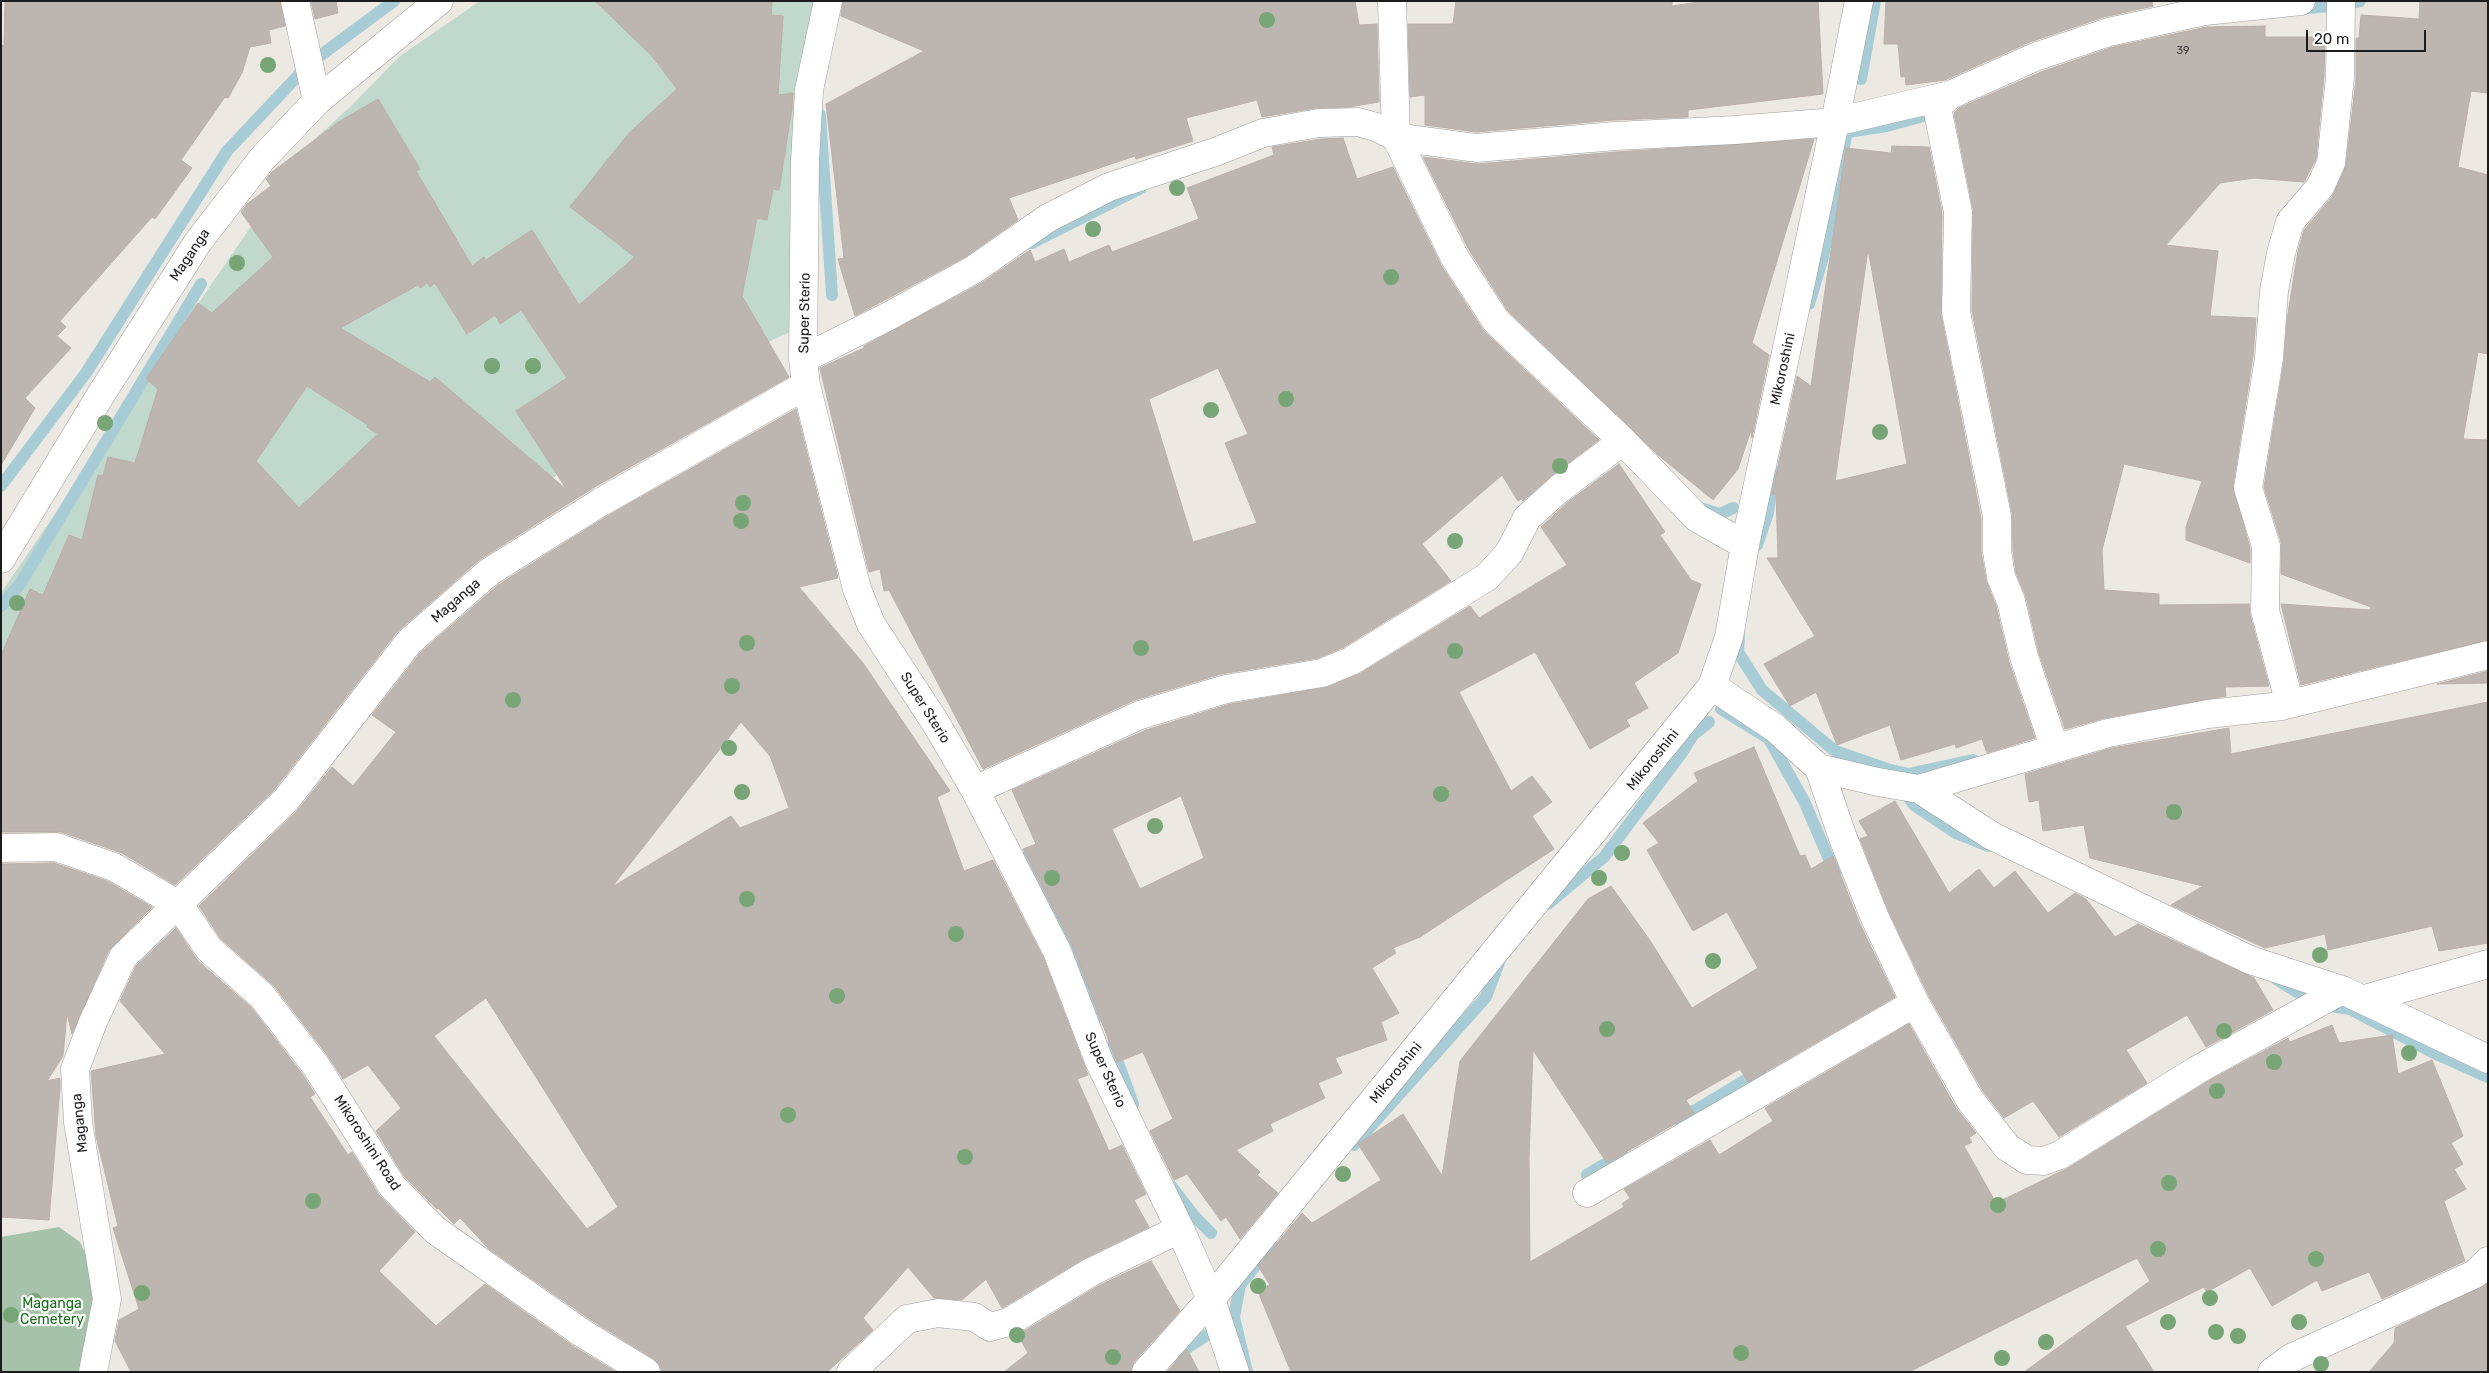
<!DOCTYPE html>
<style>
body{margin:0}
#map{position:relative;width:2489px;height:1373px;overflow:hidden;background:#ece9e3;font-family:Rubik,sans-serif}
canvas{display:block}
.frame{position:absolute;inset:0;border:2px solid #1c1c1c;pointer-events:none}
.scale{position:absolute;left:2306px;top:30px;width:120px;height:22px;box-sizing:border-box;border:2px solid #1c1c1c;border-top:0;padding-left:6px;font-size:15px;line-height:18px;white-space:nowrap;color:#1c1c1c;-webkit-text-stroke:4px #fff;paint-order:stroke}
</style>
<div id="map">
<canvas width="2489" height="1373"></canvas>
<div class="frame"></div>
<div class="scale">20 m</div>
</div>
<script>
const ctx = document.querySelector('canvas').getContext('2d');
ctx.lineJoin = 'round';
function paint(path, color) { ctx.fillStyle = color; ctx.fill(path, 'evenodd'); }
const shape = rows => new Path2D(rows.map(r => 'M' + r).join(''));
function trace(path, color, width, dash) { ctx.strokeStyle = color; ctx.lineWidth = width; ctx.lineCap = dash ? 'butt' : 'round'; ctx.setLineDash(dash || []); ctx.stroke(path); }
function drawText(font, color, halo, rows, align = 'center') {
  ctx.font = font + ' Rubik,sans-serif'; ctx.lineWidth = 4.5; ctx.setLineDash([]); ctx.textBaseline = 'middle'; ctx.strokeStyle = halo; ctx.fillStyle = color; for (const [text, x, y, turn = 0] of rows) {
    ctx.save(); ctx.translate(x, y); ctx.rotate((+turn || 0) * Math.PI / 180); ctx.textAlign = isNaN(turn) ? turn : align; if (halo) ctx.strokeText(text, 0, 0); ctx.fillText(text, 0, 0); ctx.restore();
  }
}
paint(shape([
 [480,1,830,1,820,43,815,321,759,346,641,414,528,496,1,799,1,593,303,150,351,106,400,56]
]), '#c1d8cd');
paint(shape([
 [59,1227,80,1242,94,1272,94,1372,1,1372,1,1237]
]), '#a6c2aa');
trace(shape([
 [2350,3,2360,1],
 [2297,9,2330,6],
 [1861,79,1875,1],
 [820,115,832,295],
 [1847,132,1887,126,1923,116,1937,106],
 [1032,243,1141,188],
 [1809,304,1823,257,1846,136],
 [1,486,86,373,227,151,309,64,394,1],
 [1700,508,1720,514,1733,508],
 [1757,545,1768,513,1773,472],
 [1,606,20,584,201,284],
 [1739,636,1738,652,1762,690,1835,751,1887,769,1908,774,1973,760],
 [1721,709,1769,739,1804,801,1835,873],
 [1902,789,1914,805,1956,833,1988,846],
 [1024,858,1044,892,1100,1016],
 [1548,904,1604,857,1681,754,1693,735,1709,722],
 [2276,979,2316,1004,2350,1009,2436,1054,2488,1077],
 [1112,1046,1133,1104],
 [1679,1120,1761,1071],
 [1354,1145,1486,997,1501,957],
 [1587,1175,1622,1154],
 [1171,1186,1194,1216,1211,1233],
 [1173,1357,1221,1326],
 [1247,1372,1234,1317,1240,1285,1272,1245]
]), '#a7ccd5', 12);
const building = shape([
 [5,1,280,1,285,26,269,30,271,43,250,47,242,73,228,98,225,97,181,160,192,168,155,219,152,217,60,321,66,327,57,336,71,348,25,398,35,408,1,465,1,45,4,46,5,1],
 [311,1,336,1,338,13,315,19,311,1],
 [595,1,772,1,771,15,783,16,778,95,793,93,792,108,779,190,773,189,767,220,757,218,742,296,789,377,593,488,479,560,397,632,274,790,175,885,122,853,61,832,1,832,1,655,30,589,43,595,69,535,82,540,98,475,103,476,108,457,135,463,158,389,146,379,198,303,212,313,273,257,241,212,247,204,271,186,266,179,272,172,337,123,378,99,420,169,416,171,472,266,484,257,486,260,532,230,579,305,635,257,570,207,629,133,677,89,651,55,595,1],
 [427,283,430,287,435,283,467,334,495,315,500,324,521,310,567,378,516,411,567,490,435,377,430,382,340,328,418,285,420,288,427,283],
 [307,386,368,425,367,427,378,434,299,508,256,461,307,386],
 [843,1,1355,1,1359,25,1377,24,1379,102,1349,107,1316,108,1262,117,1257,100,1186,118,1193,141,1136,159,1135,156,1009,198,1018,220,965,257,855,316,838,259,844,258,826,104,924,51,841,16,843,1],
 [1456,1,1672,1,1672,6,1706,1,1818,1,1823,94,1688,110,1688,117,1614,120,1476,132,1425,125,1425,95,1410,97,1408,24,1453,24,1456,1],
 [1886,1,2152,1,2153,6,2104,17,2030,42,1945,80,1906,85,1905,76,1901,77,1898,44,1884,44,1886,1],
 [2420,1,2488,1,2488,93,2471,91,2458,167,2488,175,2488,354,2478,352,2463,439,2488,440,2488,640,2301,685,2281,604,2370,610,2371,607,2281,574,2281,542,2264,487,2284,360,2287,320,2298,251,2304,230,2332,197,2346,165,2356,79,2356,38,2359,38,2361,15,2419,19,2420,1],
 [2265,26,2265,37,2325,37,2324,76,2316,159,2304,182,2254,178,2220,183,2166,245,2218,251,2210,316,2256,318,2253,356,2233,486,2250,548,2250,563,2186,540,2186,527,2202,481,2124,464,2102,550,2104,590,2159,594,2159,605,2249,604,2250,615,2269,686,2225,687,2226,696,2105,718,2065,729,2039,653,2026,597,2016,573,2013,550,2012,513,1972,311,1973,209,1954,113,1959,108,2041,72,2113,47,2207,27,2265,26],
 [1343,138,1357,179,1393,167,1441,265,1483,330,1599,440,1550,477,1523,501,1521,499,1518,501,1502,475,1422,544,1451,581,1344,647,1318,658,1221,674,1135,700,983,769,889,590,884,591,880,569,869,572,820,368,864,348,864,346,980,284,1030,250,1035,262,1064,249,1069,262,1109,245,1112,252,1199,219,1187,188,1274,155,1272,147,1321,139,1343,138],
 [1218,368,1248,434,1225,443,1257,523,1193,542,1149,399,1218,368],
 [1814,139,1752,343,1769,355,1752,438,1751,430,1738,469,1713,500,1657,454,1508,311,1469,250,1423,157,1477,164,1616,152,1814,139],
 [1892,146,1929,147,1942,213,1941,315,1981,518,1981,551,1986,580,1996,606,2009,662,2035,738,1987,753,1982,739,1956,748,1955,744,1901,760,1890,725,1837,745,1816,692,1790,706,1764,664,1815,636,1767,558,1778,558,1776,494,1772,494,1797,376,1811,386,1846,148,1891,153,1892,146],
 [1868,249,1907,464,1835,481,1868,249],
 [796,409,838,578,799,587,863,663,950,791,937,797,964,871,993,860,1043,957,1088,1075,1077,1079,1109,1151,1122,1145,1146,1194,1134,1200,1149,1227,1083,1259,1002,1308,986,1279,962,1300,934,1298,908,1267,863,1318,873,1330,827,1372,662,1372,659,1364,654,1359,591,1320,489,1249,460,1218,454,1224,438,1208,437,1209,404,1176,376,1131,401,1108,368,1065,343,1079,328,1056,274,986,221,939,199,906,297,811,332,767,353,786,396,732,372,715,420,653,498,585,609,515,796,409],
 [741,722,770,756,789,808,740,828,731,816,612,887,741,722],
 [486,998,618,1207,587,1229,434,1036,486,998],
 [1619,464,1665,532,1660,535,1691,580,1701,584,1678,653,1634,683,1648,708,1626,720,1630,726,1590,749,1535,652,1459,692,1511,791,1532,776,1552,802,1532,816,1554,849,1420,937,1393,948,1396,953,1372,968,1399,1013,1381,1022,1387,1040,1335,1058,1342,1073,1318,1083,1325,1098,1270,1124,1273,1131,1236,1150,1260,1172,1257,1175,1278,1193,1240,1239,1226,1217,1221,1221,1187,1174,1174,1180,1150,1131,1173,1119,1143,1052,1117,1062,1072,945,1023,849,1036,844,1012,790,1146,730,1230,704,1328,687,1359,674,1470,606,1479,618,1567,565,1541,527,1569,501,1619,464],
 [1181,796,1204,858,1140,889,1112,829,1181,796],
 [2488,671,2488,683,2437,684,2488,671],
 [2488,702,2488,943,2439,951,2432,926,2328,950,2325,934,2265,948,2171,905,2203,886,2090,858,2084,825,2043,831,2039,800,2029,802,2025,774,2112,748,2229,728,2231,754,2488,702],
 [1754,747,1800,856,1805,855,1811,869,1833,856,1860,924,1895,997,1748,1082,1740,1069,1686,1100,1694,1113,1607,1163,1533,1050,1529,1158,1530,1262,1624,1207,1622,1204,1630,1198,1624,1189,1710,1140,1719,1155,1773,1121,1765,1108,1909,1024,1956,1108,1976,1133,1969,1138,1972,1142,1964,1146,1996,1203,2068,1168,2205,1083,2288,1038,2290,1042,2332,1025,2339,1043,2392,1035,2398,1074,2432,1060,2463,1136,2451,1143,2463,1164,2454,1169,2466,1189,2444,1201,2465,1261,2382,1299,2369,1272,2322,1291,2317,1280,2272,1306,2250,1268,2207,1292,2204,1287,2125,1326,2154,1372,2024,1372,2150,1281,2137,1258,1909,1372,1291,1372,1257,1289,1270,1285,1258,1266,1302,1213,1312,1223,1381,1180,1358,1144,1403,1114,1442,1176,1460,1061,1588,899,1611,886,1651,942,1692,1008,1758,968,1727,912,1693,931,1647,850,1659,843,1643,823,1698,781,1694,773,1754,747],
 [1895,801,1949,893,1979,869,1994,888,2015,871,2048,913,2075,893,2086,899,2115,937,2138,924,2254,978,2273,1010,2206,1047,2187,1015,2126,1050,2147,1083,2059,1137,2033,1101,2004,1118,1983,1091,1929,996,1889,912,1860,839,1868,836,1859,821,1895,801],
 [54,863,107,881,152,907,109,950,72,1034,67,1013,63,1056,47,1081,60,1078,60,1088,49,1220,1,1217,1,864,54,863],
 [176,928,198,961,251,1007,303,1075,315,1094,310,1097,348,1155,352,1152,379,1195,415,1232,379,1271,436,1326,485,1284,573,1346,616,1372,131,1372,115,1341,119,1320,139,1309,113,1228,118,1226,96,1136,91,1071,165,1054,120,1001,136,966,176,928],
 [1151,1261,1180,1311,1134,1362,1131,1372,1004,1372,1028,1353,1018,1335,1098,1286,1151,1261],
 [2488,1283,2488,1372,2369,1372,2394,1343,2395,1328,2488,1283],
 [1187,1349,1199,1372,1167,1372,1187,1349]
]);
paint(building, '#bcb5b0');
trace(building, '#bcafa7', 1);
const street = shape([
 [295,1,317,101],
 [828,1,809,90,805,161,803,359,806,385,857,589,871,624,935,722,975,790,1057,951,1099,1061,1180,1229,1211,1299,1235,1372],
 [1392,1,1396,137,1455,258,1496,321,1623,441,1697,518,1745,545],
 [1950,95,1937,107,1958,212,1956,312,1997,516,1997,551,2001,577,2011,601,2024,657,2055,749],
 [803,359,887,317,973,270,1048,218,1109,187,1215,152,1263,133,1319,123,1358,122,1376,127,1396,137,1476,148,1615,136,1735,130,1835,122,1950,95,2035,57,2109,32,2205,11,2301,1],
 [1,559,100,396,198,242,262,159,317,101,439,1],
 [1712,686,1775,728,1819,768,1878,782,1919,789,1992,836,2250,960,2342,990,2488,1059],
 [2282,706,2287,693,2265,611,2266,546,2248,488,2269,358,2274,291,2281,253,2290,222,2320,187,2331,163,2340,77,2341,1],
 [1819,768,1843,838,1875,918,1915,1003,1970,1100,2007,1147,2027,1160,2044,1161,2060,1155,2197,1070,2342,990],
 [1919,789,2108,733,2208,714,2282,706,2488,655],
 [975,790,1140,715,1226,689,1322,673,1351,661,1487,577,1509,553,1527,518,1559,489,1623,441],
 [1,848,56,847,114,867,179,905,209,949,262,996,316,1066,392,1186,435,1230,582,1333,646,1372],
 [2365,999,2488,964],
 [1587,1193,1915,1003],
 [93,1372,107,1299,78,1122,75,1069,93,1022,123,957,286,800,409,642,489,572,601,502,806,385],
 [851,1372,907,1319,938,1313,974,1317,990,1327,1009,1322,1091,1272,1180,1229],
 [1146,1372,1211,1299,1712,686,1729,637,1745,545,1835,122,1859,1],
 [2272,1372,2291,1358,2475,1274,2488,1261]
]);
trace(street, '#9d9d9d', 29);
trace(street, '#fff', 28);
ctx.fillStyle = '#77a576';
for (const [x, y] of [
 [1267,20],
 [268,65],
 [1177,188],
 [1093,229],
 [237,263],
 [1391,277],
 [492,366],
 [533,366],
 [1286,399],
 [1211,410],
 [105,423],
 [1880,432],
 [1560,466],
 [743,503],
 [741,521],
 [1455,541],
 [17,603],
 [747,643],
 [1141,648],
 [1455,651],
 [732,686],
 [513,700],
 [729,748],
 [742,792],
 [1441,794],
 [2174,812],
 [1155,826],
 [1622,853],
 [1052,878],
 [1599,878],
 [747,899],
 [956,934],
 [2320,955],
 [1713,961],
 [837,996],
 [1607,1029],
 [2224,1031],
 [2409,1053],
 [2274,1062],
 [2217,1091],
 [788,1115],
 [965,1157],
 [1343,1174],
 [2169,1183],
 [313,1201],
 [1998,1205],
 [2158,1249],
 [2316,1259],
 [1258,1286],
 [142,1293],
 [2210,1298],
 [34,1301],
 [11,1315],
 [2168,1322],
 [2299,1322],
 [2216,1332],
 [1017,1335],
 [2238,1336],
 [2046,1342],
 [1741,1353],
 [1113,1357],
 [2002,1358],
 [2321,1364]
]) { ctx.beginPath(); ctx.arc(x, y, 8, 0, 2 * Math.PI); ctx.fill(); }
drawText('11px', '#444241', null, [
 ["39",2183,51]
]);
drawText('14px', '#1c1c1c', '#fff', [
 ["Maganga",190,255,-56],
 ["Super Sterio",805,313,-89],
 ["Mikoroshini",1783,369,-78],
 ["Maganga",456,601,-41],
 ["Super Sterio",925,708,58],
 ["Mikoroshini",1653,760,-51],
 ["Super Sterio",1105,1070,66],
 ["Mikoroshini",1396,1073,-51],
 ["Maganga",80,1123,-96],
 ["Mikoroshini Road",367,1143,57]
]);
drawText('14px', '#176d1c', '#fff', [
 ["Maganga",52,1304],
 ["Cemetery",52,1320]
]);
</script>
